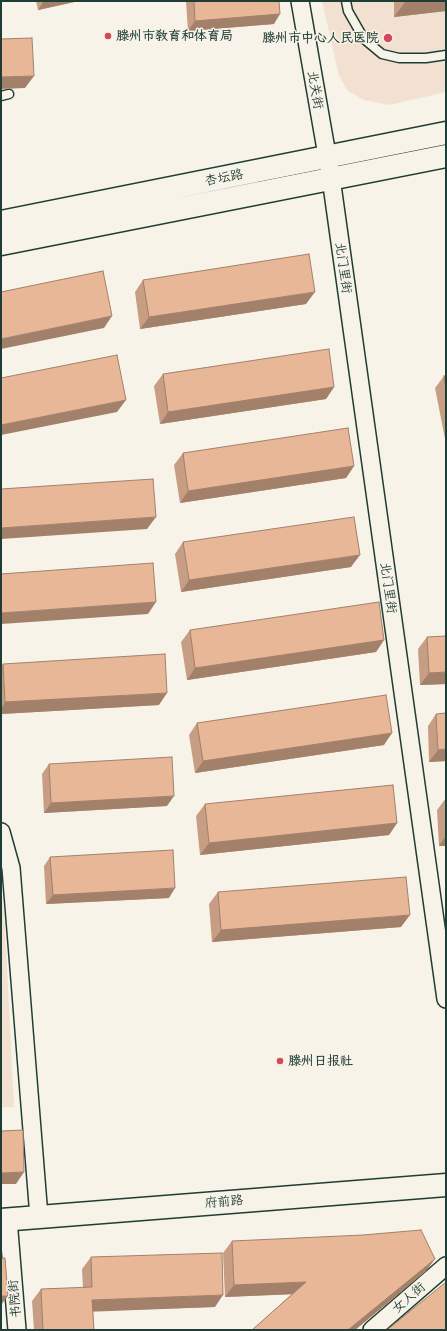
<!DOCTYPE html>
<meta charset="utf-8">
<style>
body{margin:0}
#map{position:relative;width:447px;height:1331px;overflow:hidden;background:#f7f3e8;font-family:"Playpen Sans",sans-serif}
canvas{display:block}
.frame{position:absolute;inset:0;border:2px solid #1f3d34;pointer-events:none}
</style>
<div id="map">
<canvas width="447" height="1331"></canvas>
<div class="frame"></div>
</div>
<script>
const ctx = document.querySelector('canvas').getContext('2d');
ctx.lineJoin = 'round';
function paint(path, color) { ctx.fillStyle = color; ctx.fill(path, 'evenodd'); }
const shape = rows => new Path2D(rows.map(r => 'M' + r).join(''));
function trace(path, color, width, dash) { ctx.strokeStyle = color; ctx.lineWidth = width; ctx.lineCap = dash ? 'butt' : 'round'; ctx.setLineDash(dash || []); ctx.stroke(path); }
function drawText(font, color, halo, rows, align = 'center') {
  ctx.font = font + ' "Playpen Sans","LXGW WenKai TC",sans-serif'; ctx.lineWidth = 3; ctx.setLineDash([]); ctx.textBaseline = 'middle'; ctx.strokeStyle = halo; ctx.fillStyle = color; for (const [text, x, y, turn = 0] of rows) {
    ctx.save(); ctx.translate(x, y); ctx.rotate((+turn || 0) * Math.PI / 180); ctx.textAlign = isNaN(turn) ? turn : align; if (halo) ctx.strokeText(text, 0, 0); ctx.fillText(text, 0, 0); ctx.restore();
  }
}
paint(shape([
 [322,1,446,1,446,92,389,105,364,100,348,91,339,76],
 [1,887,5,926,14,1107,1,1107]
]), '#f2e1d0');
const lane = shape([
 [346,1,348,11,364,39,382,54,399,58,426,58,446,55],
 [1,96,9,94]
]);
const street = shape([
 [300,1,331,178,446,999],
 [1,832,11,868,39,1217],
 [8,1219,17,1330],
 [372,1330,446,1266]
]);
const secondary = shape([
 [1,222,446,133],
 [1,244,446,156],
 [1,1220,446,1185]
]);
trace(lane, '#1f3d34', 11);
trace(street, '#1f3d34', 20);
trace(secondary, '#1f3d34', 25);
trace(lane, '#f7f3e8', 8);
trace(street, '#f7f3e8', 17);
trace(secondary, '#f7f3e8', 22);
paint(shape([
 [36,1,79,1,38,10],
 [186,1,279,1,274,24,188,31],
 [394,1,446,1,446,11,394,17],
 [143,280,306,304,140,329,135,292],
 [163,374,334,387,326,399,160,424,154,386],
 [444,376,446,376,446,444,435,388],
 [183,453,354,466,346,478,180,503,174,465],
 [183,542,351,567,181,592,175,554],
 [190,630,384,640,376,652,187,680,181,642],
 [427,637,446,684,420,685,418,649],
 [3,664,159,705,1,714,1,667],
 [436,714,446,761,429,762,428,726],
 [197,723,384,745,195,773,189,735],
 [49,764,167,806,44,813,42,774],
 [446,798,446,846,439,846,437,810],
 [205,804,397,823,389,835,200,855,196,816],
 [50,857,169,898,46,904,44,866],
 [218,892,401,927,212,942,209,904],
 [232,1241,426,1271,355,1330,252,1330,292,1294,225,1297,223,1253],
 [91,1257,215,1307,93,1311,94,1330,34,1330,32,1301,41,1289,83,1288,82,1269]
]), '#c79d83');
paint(shape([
 [44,1,79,1,38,10],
 [411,1,446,1,446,11,394,17,405,2],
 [280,14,274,24,188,31,195,21],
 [34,76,25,88,1,89,1,77],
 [315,292,306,304,140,329,149,317],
 [112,316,104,328,1,349,1,339],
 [334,387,326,399,160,424,168,412],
 [126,400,117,412,1,435,1,425],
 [354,466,346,478,180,503,188,491],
 [156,517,147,529,1,539,1,528],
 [360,555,351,567,181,592,189,580],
 [156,602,148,614,1,624,1,613],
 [384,640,376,652,187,680,195,668],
 [446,672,446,684,420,685,429,673],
 [167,693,159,705,1,714,1,709,5,702],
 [392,733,384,745,195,773,203,761],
 [446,749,446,761,429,762,438,750],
 [174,796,167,806,44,813,51,803],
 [397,823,389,835,200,855,209,843],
 [446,836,446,846,439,846],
 [175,888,169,898,46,904,53,895],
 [410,915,401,927,212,942,221,930],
 [24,1172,16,1184,1,1184,1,1173],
 [435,1259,426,1271,355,1330,348,1330],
 [306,1282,298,1294,225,1297,234,1285],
 [223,1295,215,1307,84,1312,92,1300],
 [1,1296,8,1296,1,1305]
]), '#a2806a');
const building = shape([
 [194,1,279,1,280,14,195,21,194,1],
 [32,38,34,76,1,77,1,39,32,38],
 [309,254,315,292,149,317,143,280,309,254],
 [103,271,112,316,1,339,1,292,103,271],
 [329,349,334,387,168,412,163,374,329,349],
 [117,355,126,400,1,425,1,378,117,355],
 [444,376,446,376,446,388,444,376],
 [348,428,354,466,188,491,183,453,348,428],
 [153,479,156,517,1,528,1,489,153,479],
 [354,517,360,555,189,580,183,542,354,517],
 [153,563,156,602,1,613,1,574,153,563],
 [379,602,384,640,195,668,190,630,379,602],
 [446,636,446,672,429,673,427,637,446,636],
 [165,654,167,693,5,702,3,664,165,654],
 [386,695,392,733,203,761,197,723,386,695],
 [446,713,446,749,438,750,436,714,446,713],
 [172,757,174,796,51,803,49,764,172,757],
 [393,785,397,823,209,843,205,804,393,785],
 [173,850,175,888,53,895,50,857,173,850],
 [406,877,410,915,221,930,218,892,406,877],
 [23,1130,24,1172,1,1173,1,1131,23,1130],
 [421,1230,435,1259,348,1330,252,1330,306,1282,234,1285,232,1241,363,1235,421,1230],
 [222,1253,223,1295,92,1300,94,1330,43,1330,41,1289,92,1287,91,1257,222,1253],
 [1,1258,5,1258,8,1296,1,1296,1,1258],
 [446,1282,446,1330,387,1330,446,1282]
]);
paint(building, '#e7b798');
trace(building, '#a2806a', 1);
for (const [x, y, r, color] of [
 [108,36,4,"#d1495b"],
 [388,38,5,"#d1495b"],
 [280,1061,4,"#d1495b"]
]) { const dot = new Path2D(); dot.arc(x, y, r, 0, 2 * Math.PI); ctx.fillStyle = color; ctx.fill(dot); trace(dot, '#f7f3e8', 1.5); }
drawText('bold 13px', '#1f3d34', '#f7f3e8', [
 ["滕州市教育和体育局",116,36],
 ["滕州市中心人民医院",379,38,"right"],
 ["滕州日报社",288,1061]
], 'left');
drawText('13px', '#1f3d34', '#f7f3e8', [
 ["北关街",315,90,80],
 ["杏坛路",224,178,-11],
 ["北门里街",343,268,82],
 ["北门里街",388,588,82],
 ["府前路",224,1202,-5],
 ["女人街",409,1298,-41],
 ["书院街",15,1299,-95]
]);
</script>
